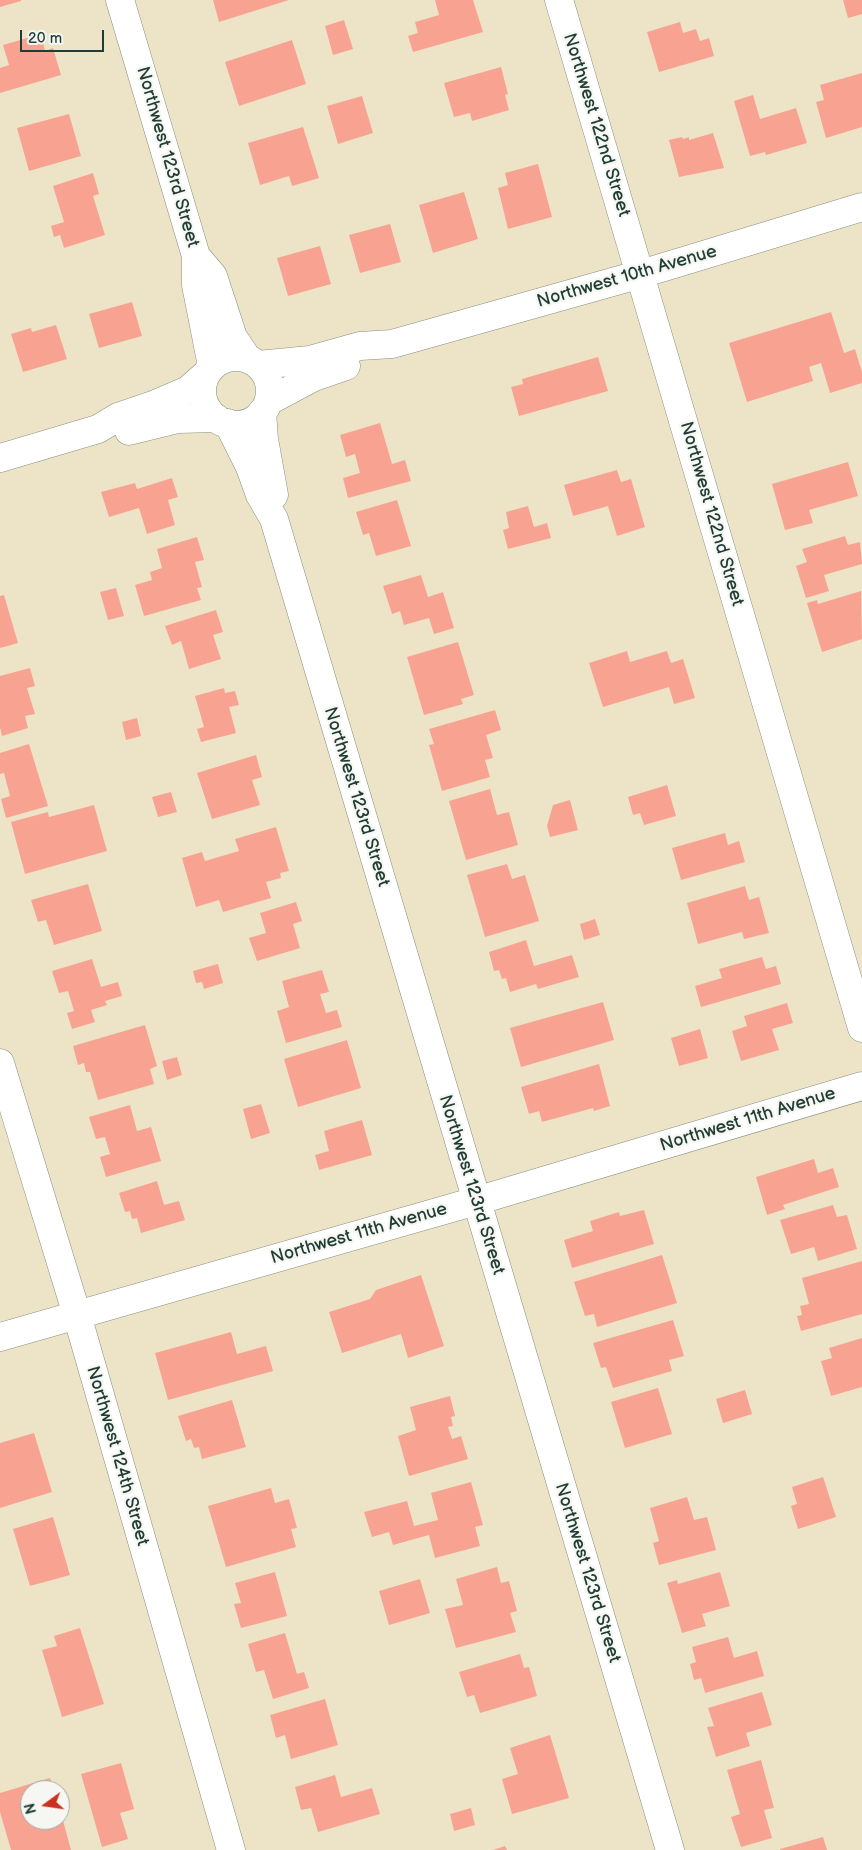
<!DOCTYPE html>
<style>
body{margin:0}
#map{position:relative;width:862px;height:1850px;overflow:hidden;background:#ede4c8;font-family:"Balsamiq Sans",sans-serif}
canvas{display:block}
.north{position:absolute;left:20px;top:1780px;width:50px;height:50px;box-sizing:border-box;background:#f6f6f2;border:1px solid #a0aca6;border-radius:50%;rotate:256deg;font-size:14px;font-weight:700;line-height:20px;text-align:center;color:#1f3d34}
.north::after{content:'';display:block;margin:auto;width:18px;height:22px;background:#c8321e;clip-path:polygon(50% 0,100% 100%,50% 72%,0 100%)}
.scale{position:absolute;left:20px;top:30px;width:84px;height:22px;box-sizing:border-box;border:2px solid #1f3d34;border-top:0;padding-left:6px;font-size:15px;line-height:18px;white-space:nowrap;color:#1f3d34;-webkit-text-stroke:4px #f6f6f2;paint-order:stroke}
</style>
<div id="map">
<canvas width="862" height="1850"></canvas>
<div class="north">N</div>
<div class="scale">20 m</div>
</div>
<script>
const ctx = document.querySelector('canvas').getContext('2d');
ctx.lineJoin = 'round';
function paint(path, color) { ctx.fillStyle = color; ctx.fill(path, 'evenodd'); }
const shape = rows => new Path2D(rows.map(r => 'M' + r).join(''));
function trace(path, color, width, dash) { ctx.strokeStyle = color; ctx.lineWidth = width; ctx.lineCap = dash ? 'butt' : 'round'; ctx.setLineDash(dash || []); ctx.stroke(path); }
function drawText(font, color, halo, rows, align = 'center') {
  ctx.font = font + ' "Balsamiq Sans",sans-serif'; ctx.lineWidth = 4.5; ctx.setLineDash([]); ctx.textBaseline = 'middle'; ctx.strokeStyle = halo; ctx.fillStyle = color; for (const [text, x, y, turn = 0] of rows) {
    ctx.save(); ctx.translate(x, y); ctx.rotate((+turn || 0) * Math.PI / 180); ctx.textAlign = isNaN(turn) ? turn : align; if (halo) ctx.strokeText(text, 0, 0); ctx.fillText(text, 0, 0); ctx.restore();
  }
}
paint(shape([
 [0,0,21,0,21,1,0,7],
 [213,0,289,0,219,22],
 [435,0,473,0,483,32,413,52,408,36,418,33,415,22,439,15],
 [843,0,862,0,862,14,848,18],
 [344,20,353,49,333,55,325,26],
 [680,22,683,33,696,29,700,41,709,38,714,56,659,72,647,32],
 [41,34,45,51,53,48,61,75,0,93,0,68,9,65,3,45],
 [292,40,306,84,239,106,225,62],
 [501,67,508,94,505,95,509,110,472,121,470,113,454,117,444,83],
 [862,73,862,127,826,138,816,102,824,100,820,85],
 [753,95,760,119,796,108,807,143,766,155,765,152,750,156,734,101],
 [362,96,373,133,338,144,327,106],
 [69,114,81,156,29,171,17,128],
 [303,127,319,178,292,186,289,176,260,185,248,143],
 [713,133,724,168,679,177,669,140,682,137,683,139,689,137,689,140],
 [538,164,552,217,508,229,498,188,508,185,505,173],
 [93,173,99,194,93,196,105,235,64,248,60,235,54,237,51,226,64,222,53,186],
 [464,192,478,239,433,253,419,205],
 [390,224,401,262,360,273,349,235],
 [320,246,331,284,288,296,277,258],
 [132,302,142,336,99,348,89,314],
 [831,312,844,353,855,349,862,372,862,383,830,393,821,363,809,367,813,381,747,402,729,343],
 [56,325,67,359,23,372,11,334,31,328,32,332],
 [598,357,608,391,519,416,511,387,523,384,522,379],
 [380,423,392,464,405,460,411,481,348,498,343,478,360,473,355,454,346,457,340,435],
 [848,462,858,496,809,510,813,523,785,530,772,484],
 [617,470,621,482,631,479,645,527,617,536,608,506,573,516,564,485],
 [172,478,178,497,168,500,175,525,147,534,139,508,109,517,101,492,135,483,137,489],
 [397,500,411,546,376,556,369,533,363,535,356,512],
 [528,506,534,527,547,523,551,538,508,549,503,530,509,528,506,512],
 [845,536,848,545,860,542,862,564,824,575,829,591,806,598,796,566,807,562,802,549],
 [197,537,204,560,195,562,202,587,197,588,201,600,144,616,135,585,152,580,150,572,162,568,157,549],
 [421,575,428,597,443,592,454,628,434,634,429,618,404,625,400,611,392,614,383,586],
 [116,588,124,616,108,620,100,592],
 [861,591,862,639,822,652,807,603,817,600,818,604],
 [4,595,18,643,0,648,0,596],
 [216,610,223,632,213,635,221,659,189,669,181,641,172,645,165,626],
 [458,642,474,695,461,699,463,704,424,715,407,657],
 [627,651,630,662,667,651,671,663,683,659,695,698,674,704,669,687,603,707,589,663],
 [30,668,35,686,27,688,35,714,25,716,28,728,2,736,0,727,0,676],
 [224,688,225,693,235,691,239,705,229,707,236,733,201,742,197,729,204,727,195,696],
 [495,710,501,730,486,735,493,758,485,760,490,777,442,791,429,745,434,744,429,729],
 [137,718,141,736,126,740,122,722],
 [29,744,48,806,6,818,1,799,10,796,4,773,0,774,0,753],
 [256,755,262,777,252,780,260,805,212,819,197,773],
 [667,785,676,816,644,825,640,813,633,815,628,797],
 [490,789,497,815,509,812,518,845,466,860,449,801],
 [171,792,177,812,158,817,152,797],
 [570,800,578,830,550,837,547,826,553,805],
 [94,805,107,851,25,874,11,822,48,812,49,817],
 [276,827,289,871,280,873,281,878,266,882,271,898,223,912,219,900,196,907,182,858,202,852,205,861,239,851,235,839],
 [725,833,728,845,739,841,745,862,681,880,672,848],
 [507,864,512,879,525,875,539,921,485,937,467,875],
 [88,884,102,931,54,945,46,920,38,922,31,900],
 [745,886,749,900,759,897,769,933,744,939,742,932,698,944,687,903],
 [296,902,302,921,293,924,300,948,257,961,249,938,266,933,260,913],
 [595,919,600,935,584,940,580,924],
 [526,940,534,966,572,955,579,977,538,989,536,984,510,992,506,978,502,979,499,970,494,971,489,952],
 [762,957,766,969,776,966,781,984,701,1007,695,986,722,978,719,969],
 [92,959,101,987,118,982,122,996,105,1001,107,1005,91,1010,95,1022,72,1029,67,1013,74,1011,68,991,59,993,52,971],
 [218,964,223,983,204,989,202,982,196,983,193,971],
 [322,970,329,992,320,994,326,1013,337,1010,342,1027,286,1043,277,1011,289,1007,282,981],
 [603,1002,614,1040,521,1067,510,1028],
 [787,1003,793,1023,772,1029,779,1050,741,1061,732,1031,747,1026,744,1016],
 [145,1025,157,1066,150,1069,154,1084,98,1100,90,1072,86,1072,84,1063,78,1065,73,1046],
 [700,1029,708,1058,679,1066,671,1038],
 [347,1040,361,1088,298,1107,284,1059],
 [177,1057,182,1075,167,1080,162,1061],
 [599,1064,610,1106,594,1111,593,1108,542,1122,539,1111,529,1114,521,1087],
 [261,1104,270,1133,251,1139,243,1109],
 [130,1105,137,1131,151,1127,161,1161,106,1177,100,1157,110,1154,105,1137,96,1139,89,1117],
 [362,1120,372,1155,319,1170,315,1155,329,1151,324,1131],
 [814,1159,818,1173,833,1168,839,1187,783,1205,785,1209,767,1215,756,1177],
 [157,1181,164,1205,179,1201,185,1220,141,1233,137,1218,132,1219,130,1211,125,1212,119,1193],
 [833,1205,837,1217,847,1215,857,1249,818,1261,814,1247,791,1254,780,1220],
 [644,1210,654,1244,572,1268,564,1240,593,1231,590,1221,619,1212,620,1216],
 [662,1255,677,1303,597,1327,594,1314,585,1316,574,1282],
 [862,1261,862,1314,801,1331,797,1316,802,1315,800,1306,809,1304,802,1278],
 [421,1275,444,1346,408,1358,401,1334,342,1353,329,1312,370,1299,376,1290],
 [673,1320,684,1356,669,1360,672,1371,613,1388,606,1367,601,1368,593,1343],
 [231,1332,237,1354,266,1346,273,1371,168,1400,155,1353],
 [862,1338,862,1387,831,1396,821,1361,832,1358,829,1348],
 [658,1388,672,1434,625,1448,611,1402],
 [745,1390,752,1414,723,1423,716,1399],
 [450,1396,455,1416,451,1417,453,1426,448,1427,452,1439,461,1436,468,1459,409,1476,398,1436,416,1430,410,1407],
 [232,1400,246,1447,202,1459,199,1447,194,1448,191,1439,186,1441,178,1416],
 [34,1433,52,1492,0,1508,0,1443],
 [823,1477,836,1517,798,1529,791,1506,797,1504,792,1487],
 [471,1482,483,1525,475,1527,480,1546,435,1558,429,1535,393,1545,389,1532,372,1537,364,1512,407,1501,414,1526,438,1520,431,1493],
 [271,1488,275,1503,289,1499,297,1528,291,1529,296,1547,226,1567,208,1506],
 [687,1497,694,1520,707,1517,716,1550,659,1565,653,1543,659,1541,650,1508],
 [53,1517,70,1575,30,1586,13,1529],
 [497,1567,501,1583,509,1581,517,1611,510,1613,516,1632,456,1648,445,1609,463,1605,456,1579],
 [275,1572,287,1616,241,1628,234,1604,241,1603,235,1583],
 [720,1572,730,1606,702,1614,706,1626,682,1633,667,1583,677,1580,678,1584],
 [420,1579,430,1613,389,1625,379,1591],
 [80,1628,104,1704,62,1717,42,1650,57,1646,54,1636],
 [285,1633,297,1674,304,1672,309,1688,273,1699,264,1670,256,1672,248,1644],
 [728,1637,734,1658,757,1651,764,1676,705,1693,701,1678,694,1680,690,1664,696,1662,692,1647],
 [520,1654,524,1668,529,1667,537,1696,480,1713,474,1695,467,1697,459,1672],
 [762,1692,772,1725,746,1733,750,1746,716,1757,707,1727,714,1726,708,1708],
 [325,1699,338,1745,291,1759,285,1735,276,1738,270,1715],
 [550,1735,569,1798,512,1814,502,1779,518,1774,510,1748],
 [761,1760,774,1808,764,1810,772,1838,741,1847,731,1817,740,1814,727,1770],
 [121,1763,134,1809,120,1813,128,1839,102,1847,81,1774],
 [335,1775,341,1797,372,1788,380,1814,318,1832,311,1808,301,1810,295,1787],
 [50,1778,54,1790,30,1790,30,1820,60,1820,61,1813,71,1850,11,1850,0,1812,0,1793],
 [471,1808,475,1825,454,1831,450,1814],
 [823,1837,827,1850,780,1850,780,1849],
 [505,1846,507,1850,493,1850]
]), '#f8a391');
const minor = shape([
 [120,0,196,256,196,285,212,366],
 [559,0,862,1028],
 [196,256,213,276,233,337,247,358],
 '202 391a34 34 0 1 1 68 0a34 34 0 1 1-68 0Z',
 [258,365,310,360,360,346,392,344,641,274,862,207],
 [269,401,314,377,346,366],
 [262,412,264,439,274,495],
 [228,423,250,467,260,495,274,519,670,1850],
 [129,431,178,419,216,418],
 [0,458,98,429,118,417,153,405,188,390,204,376],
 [0,1063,77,1315,231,1850],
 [0,1337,476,1201,862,1086]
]);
trace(minor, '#86907e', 29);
trace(minor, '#fff', 28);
drawText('18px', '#1f3d34', '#f6f6f2', [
 ["Northwest 122nd Street",596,125,73],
 ["Northwest 123rd Street",167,157,74],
 ["Northwest 10th Avenue",627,277,-16],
 ["Northwest 122nd Street",711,514,74],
 ["Northwest 123rd Street",356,797,73],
 ["Northwest 11th Avenue",748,1120,-17],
 ["Northwest 123rd Street",471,1185,73],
 ["Northwest 11th Avenue",359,1234,-16],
 ["Northwest 124th Street",117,1456,74],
 ["Northwest 123rd Street",587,1573,73]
]);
</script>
